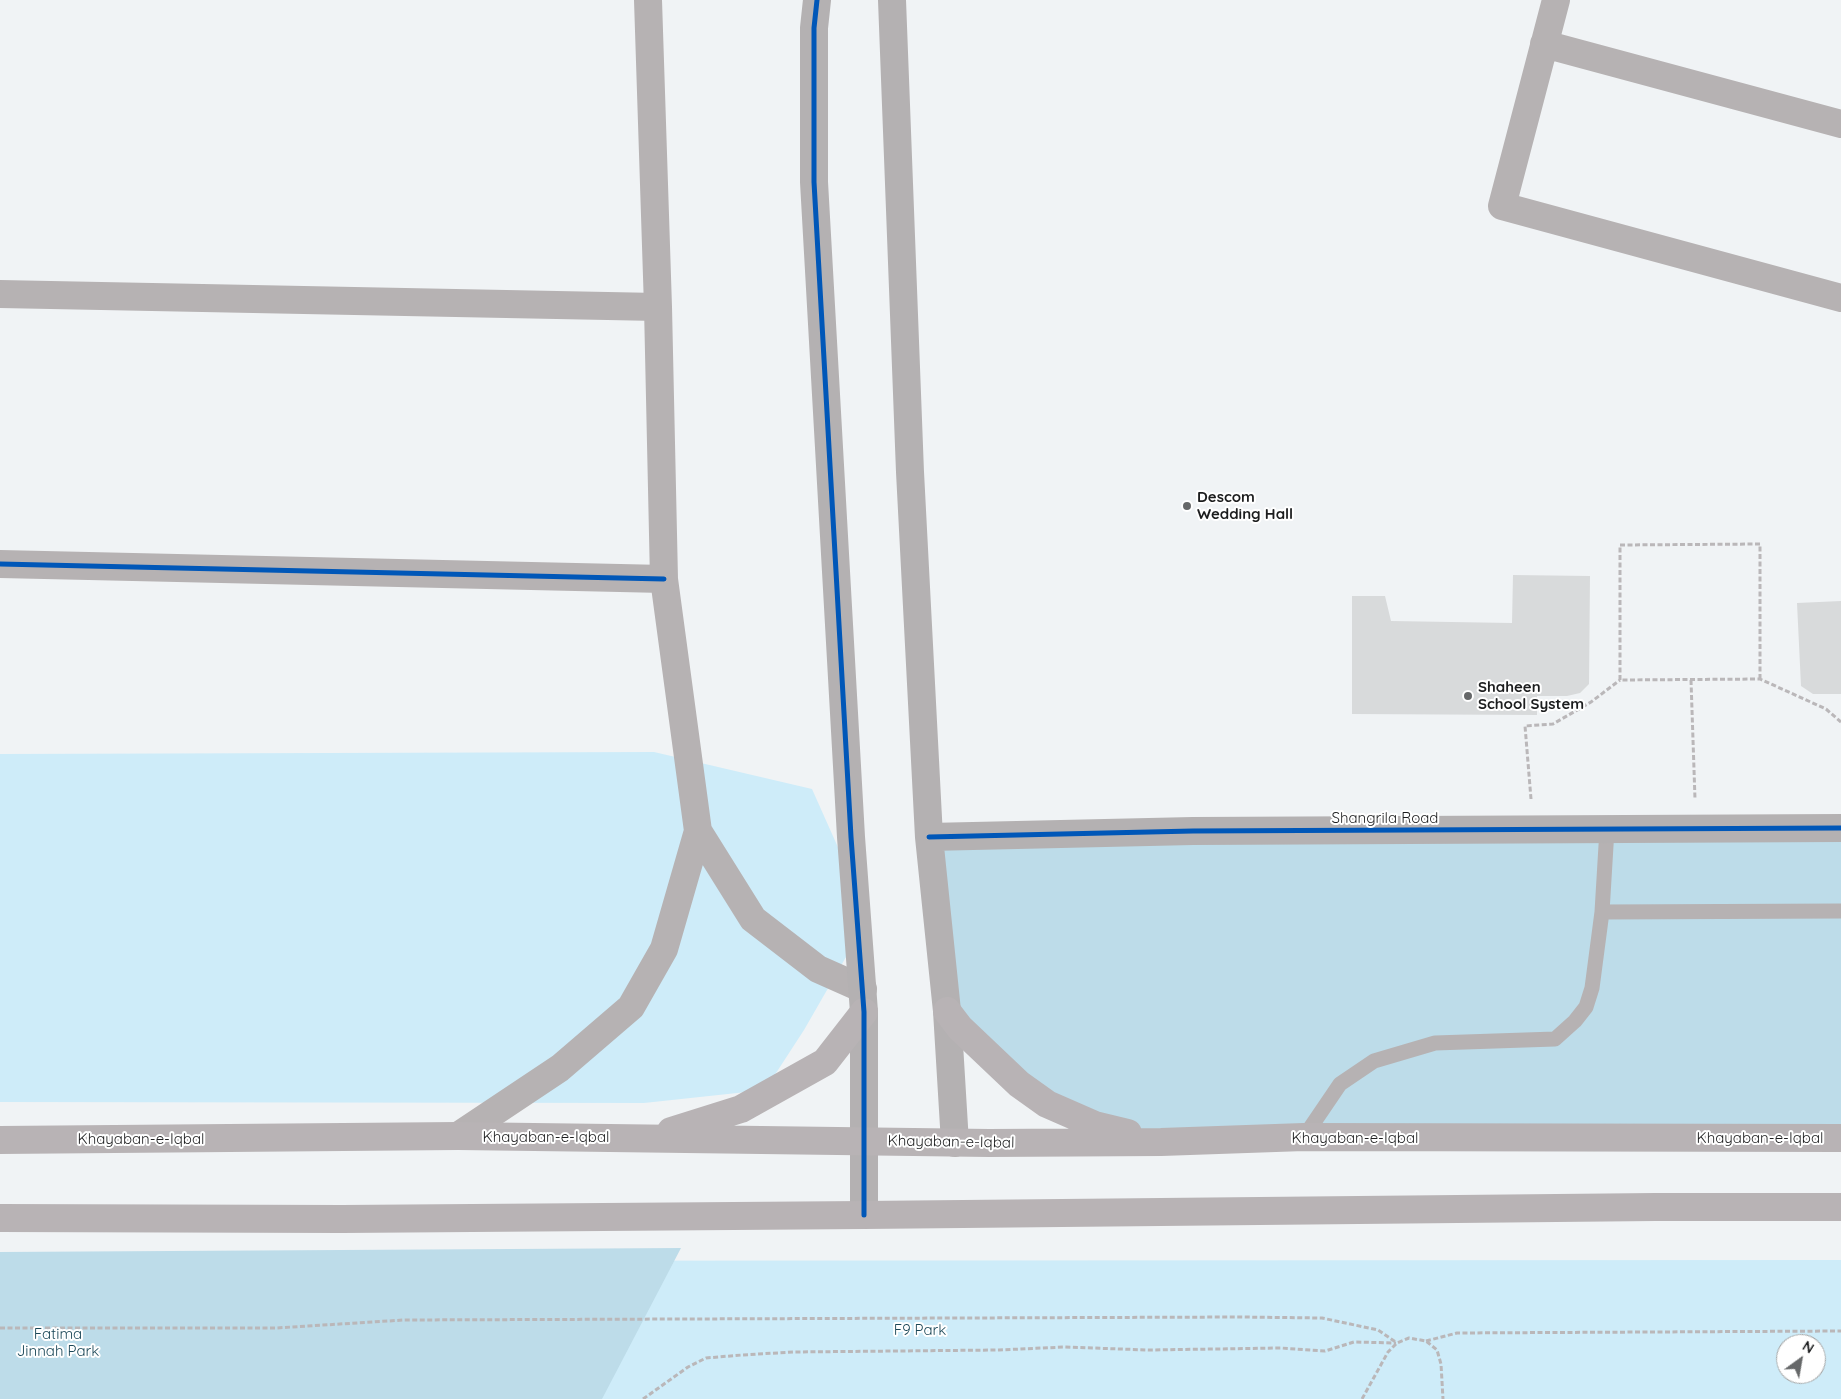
<!DOCTYPE html>
<style>
body{margin:0}
#map{position:relative;width:1841px;height:1399px;overflow:hidden;background:#f0f3f5;font-family:Quicksand,sans-serif}
canvas{display:block}
.north{position:absolute;left:1776px;top:1334px;width:50px;height:50px;box-sizing:border-box;background:#fff;border:1px solid #a4a5a5;border-radius:50%;rotate:32deg;font-size:14px;font-weight:700;line-height:20px;text-align:center;color:#1c1d1e}
.north::after{content:'';display:block;margin:auto;width:18px;height:22px;background:#666869;clip-path:polygon(50% 0,100% 100%,50% 72%,0 100%)}
</style>
<div id="map">
<canvas width="1841" height="1399"></canvas>
<div class="north">N</div>
</div>
<script>
const ctx = document.querySelector('canvas').getContext('2d');
ctx.lineJoin = 'round';
function paint(path, color) { ctx.fillStyle = color; ctx.fill(path, 'evenodd'); }
const shape = rows => new Path2D(rows.map(r => 'M' + r).join(''));
function trace(path, color, width, dash) { ctx.strokeStyle = color; ctx.lineWidth = width; ctx.lineCap = dash ? 'butt' : 'round'; ctx.setLineDash(dash || []); ctx.stroke(path); }
function drawText(font, color, halo, rows, align = 'center') {
  ctx.font = font + ' Quicksand,sans-serif'; ctx.lineWidth = 4; ctx.setLineDash([]); ctx.textBaseline = 'middle'; ctx.strokeStyle = halo; ctx.fillStyle = color; for (const [text, x, y, turn = 0] of rows) {
    ctx.save(); ctx.translate(x, y); ctx.rotate((+turn || 0) * Math.PI / 180); ctx.textAlign = isNaN(turn) ? turn : align; if (halo) ctx.strokeText(text, 0, 0); ctx.fillText(text, 0, 0); ctx.restore();
  }
}
paint(shape([
 [654,752,812,789,869,917,804,1030,765,1090,644,1103,0,1102,0,754],
 [1841,1260,1841,1399,0,1399,0,1261],
 [1786,1344,1816,1344,1816,1374,1786,1374]
]), '#ceecf9');
paint(shape([
 [1841,831,1841,1138,1161,1142,1047,1104,960,1028,929,837],
 [681,1248,602,1399,0,1399,0,1252]
]), '#bddce9');
paint(shape([
 [1513,575,1590,576,1589,684,1580,693,1567,696,1537,696,1537,715,1352,714,1352,596,1385,596,1391,621,1512,623],
 [1841,601,1841,694,1813,694,1801,686,1797,603]
]), '#d8dadb');
trace(shape([
 [1760,679,1760,544,1620,545,1620,680,1760,679,1826,709,1841,722],
 [1691,680,1695,799],
 [1531,799,1525,726,1553,724,1591,702,1620,680],
 [0,1328,276,1328,404,1320,1241,1317,1322,1318,1378,1330,1397,1343],
 [1426,1341,1457,1333,1841,1331],
 [643,1399,688,1367,706,1358,742,1355,793,1352,999,1350,1064,1347,1148,1350,1281,1348,1325,1351,1354,1342,1396,1343],
 [1362,1399,1388,1352,1397,1343,1409,1338,1426,1341,1437,1350,1441,1364,1443,1399]
]), '#bab7b9', 3, [5, 2.5]);
trace(shape([
 [1602,912,1841,911],
 [1304,1137,1340,1084,1374,1061,1435,1043,1555,1039,1575,1021,1586,1007,1592,988,1602,912,1607,829]
]), '#b6b2b3', 15);
trace(shape([
 [648,0,658,307,664,579,698,831,753,919,818,969,863,989],
 [1556,0,1502,206,1841,298],
 [1544,44,1841,124],
 [0,294,658,307],
 [0,564,664,579],
 [458,1136,560,1068,631,1007,664,949,698,831]
]), '#b6b2b3', 28);
trace(shape([
 [817,0,814,28,814,182,851,837,864,1012,864,1215],
 [892,0,910,472,929,837,947,1011,955,1143],
 [929,837,1193,831,1841,828]
]), '#b4b1b2', 28);
trace(shape([
 [947,1011,960,1028,1019,1084,1047,1104,1095,1125,1128,1133],
 [671,1131,741,1109,825,1062,864,1012],
 [0,1140,458,1136,989,1143,1161,1142,1304,1137,1841,1138],
 [0,1218,342,1219,864,1215,1655,1207,1841,1207]
]), '#b8b3b5', 28);
trace(shape([
 [817,0,814,28,814,182,851,837,864,1012,864,1215],
 [0,564,664,579],
 [929,837,1193,831,1841,828]
]), '#0057b8', 5);
for (const [x, y, r, color] of [
 [1187,506,5,"#666869"],
 [1468,696,5,"#666869"]
]) { const dot = new Path2D(); dot.arc(x, y, r, 0, 2 * Math.PI); ctx.fillStyle = color; ctx.fill(dot); trace(dot, '#fff', 2); }
drawText('bold 15px', '#1c1d1e', '#fff', [
 ["Descom",1197,497],
 ["Wedding Hall",1197,514],
 ["Shaheen",1478,687],
 ["School System",1478,704]
], 'left');
drawText('15px', '#1c1d1e', '#fff', [
 ["Shangrila Road",1385,818],
 ["Khayaban-e-Iqbal",546,1137],
 ["Khayaban-e-Iqbal",1355,1138],
 ["Khayaban-e-Iqbal",1760,1138],
 ["Khayaban-e-Iqbal",141,1139],
 ["Khayaban-e-Iqbal",951,1142,1]
]);
drawText('15px', '#1a4757', '#fff', [
 ["F9 Park",920,1330],
 ["Fatima",58,1334],
 ["Jinnah Park",58,1351]
]);
</script>
